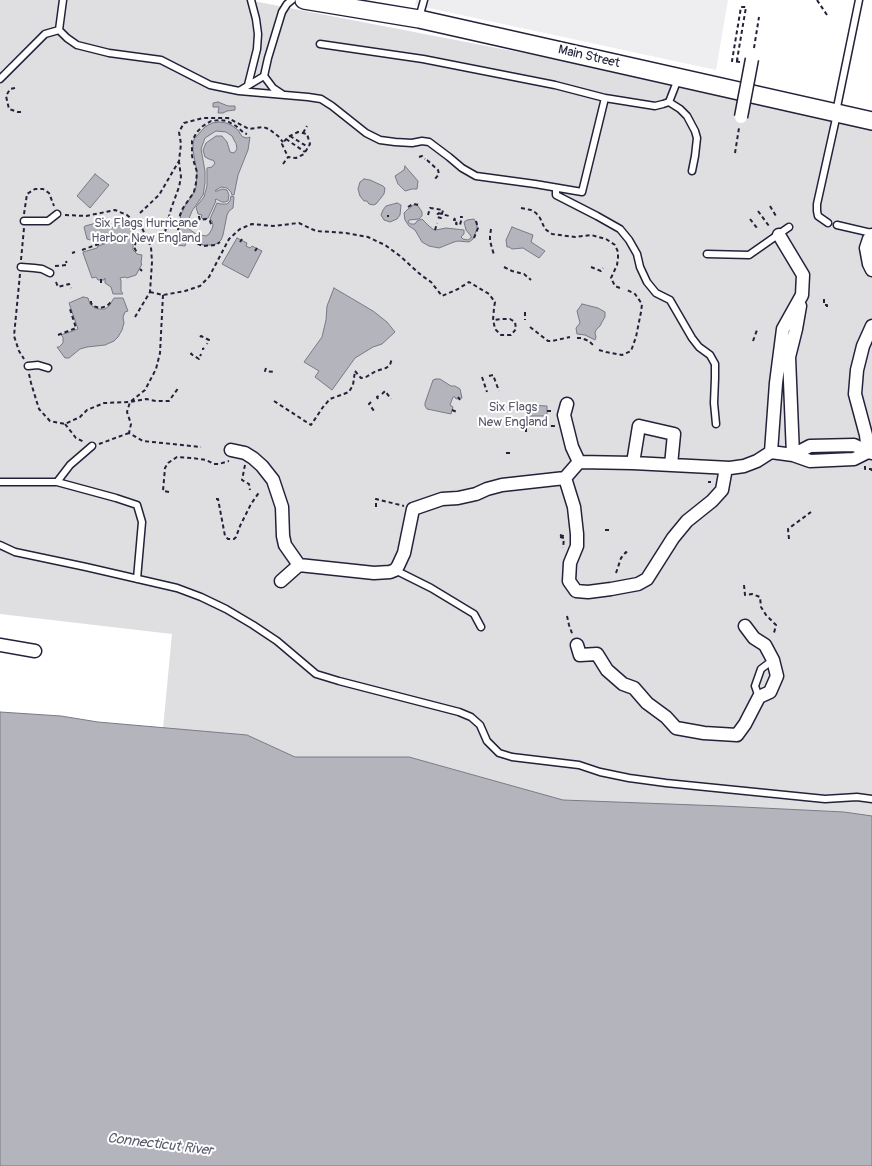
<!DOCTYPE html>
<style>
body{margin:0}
canvas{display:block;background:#fff}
</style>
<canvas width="872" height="1166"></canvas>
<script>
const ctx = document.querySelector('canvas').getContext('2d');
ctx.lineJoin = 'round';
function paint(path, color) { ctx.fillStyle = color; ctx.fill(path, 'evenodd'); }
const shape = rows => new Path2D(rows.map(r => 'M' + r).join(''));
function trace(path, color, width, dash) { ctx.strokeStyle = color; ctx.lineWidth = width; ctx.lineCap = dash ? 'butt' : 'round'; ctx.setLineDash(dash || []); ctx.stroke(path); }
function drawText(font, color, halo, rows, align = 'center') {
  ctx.font = font + ' Pangolin,sans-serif'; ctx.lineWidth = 4; ctx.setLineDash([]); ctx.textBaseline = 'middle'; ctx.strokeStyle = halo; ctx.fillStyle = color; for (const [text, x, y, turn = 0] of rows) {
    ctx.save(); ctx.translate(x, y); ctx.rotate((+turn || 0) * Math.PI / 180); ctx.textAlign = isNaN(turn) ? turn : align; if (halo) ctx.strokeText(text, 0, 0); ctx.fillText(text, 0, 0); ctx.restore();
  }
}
paint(shape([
 [416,0,728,0,716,70,415,5]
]), '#eeeef1');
paint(shape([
 [0,0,248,0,632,74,872,130,872,816,844,812,722,806,563,800,409,757,295,757,247,735,163,728,172,634,0,614]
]), '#dfdfe2');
const water = shape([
 [218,102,228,106,235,106,235,110,227,111,223,113,218,113,219,107,213,107,213,103,218,102],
 [219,122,226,123,231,125,238,130,241,135,243,137,247,138,250,137,248,150,238,175,234,195,232,195,231,192,227,188,221,187,216,190,215,191,217,191,222,189,227,190,229,195,228,201,225,202,222,202,216,199,215,200,216,201,208,218,203,219,201,217,202,215,198,214,196,207,204,197,205,193,207,186,207,168,212,167,215,163,213,160,211,160,205,157,203,150,206,143,216,136,222,136,227,142,230,152,234,153,237,149,236,143,235,142,232,136,226,132,216,131,205,138,201,149,205,171,205,183,203,195,192,211,188,221,188,226,189,229,196,234,206,236,209,234,212,229,213,225,212,221,210,219,217,203,221,204,227,204,230,201,231,196,234,197,233,208,229,211,227,215,223,235,221,240,218,243,213,245,203,245,187,238,185,246,176,245,181,214,186,204,192,196,196,187,197,172,193,151,193,145,194,139,205,127,212,123,219,122],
 [405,166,418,181,417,189,412,189,405,191,398,184,395,176,404,170,405,166],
 [95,174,109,185,90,208,77,196,95,174],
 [364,179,370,180,383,186,385,188,384,194,376,204,373,205,369,204,367,201,364,201,360,196,358,189,360,182,364,179],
 [397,203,401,205,400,215,397,219,390,222,384,220,381,215,383,210,386,206,397,203],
 [415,204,418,206,422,212,422,216,419,219,409,220,408,222,411,224,415,224,417,221,422,219,429,226,434,230,436,230,446,228,464,230,464,234,461,237,463,239,468,240,471,238,471,236,466,230,464,222,467,220,474,219,477,224,477,229,473,239,469,242,458,241,454,242,439,248,429,246,422,242,415,230,409,226,405,220,404,213,408,209,415,204],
 [104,221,113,228,115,225,122,225,129,227,135,234,136,239,133,244,133,250,137,254,142,255,141,263,142,264,136,275,127,278,125,277,120,278,121,281,121,291,123,294,113,294,111,287,105,283,105,278,104,280,98,280,96,277,92,278,83,253,83,252,97,248,98,246,113,241,110,234,106,233,90,240,87,239,84,227,85,226,104,221],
 [512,227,533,235,531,242,545,251,539,258,523,248,512,249,509,247,507,247,506,240,512,227],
 [237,238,247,243,246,246,250,248,252,246,262,251,248,278,222,264,237,238],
 [334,288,373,311,387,322,395,332,382,344,373,347,355,358,332,390,315,377,319,371,304,362,322,337,326,320,327,306,334,288],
 [83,297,88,298,90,304,95,308,99,309,105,309,109,306,114,298,123,298,128,311,125,312,123,317,124,323,122,330,118,337,114,341,105,345,87,347,80,349,69,358,65,358,57,347,59,347,63,343,63,337,61,335,78,329,69,303,83,297],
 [582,304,598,308,605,312,605,317,602,322,600,326,596,330,595,333,596,337,595,340,585,335,577,334,576,328,580,323,577,311,582,304],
 [436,379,440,379,451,386,455,386,460,389,462,398,456,399,455,397,453,397,450,405,453,407,451,414,427,409,425,406,425,403,433,380,436,379],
 [527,405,547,406,547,416,527,416,527,405],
 [0,712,61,716,98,722,247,735,295,757,409,757,563,800,722,806,844,812,872,816,872,1166,0,1166,0,712]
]);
paint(water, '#b4b4bc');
trace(water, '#7a7a88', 1);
const lane = shape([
 [63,0,59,30,67,38,77,45,109,53,161,60,210,85,239,91,264,76],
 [419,18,424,0],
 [0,79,45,34,59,30],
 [248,85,257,49,258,34,256,19,251,0],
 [239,91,308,97,321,99,332,106,366,133,380,140,395,142,412,143,422,141,429,142,449,157,462,168,476,176,535,184,582,192,605,98,555,85,423,59,320,44],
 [282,94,273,88,264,76,268,58,282,12,287,4,292,0],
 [605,98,655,106,663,104,669,102,678,79],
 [669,102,680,109,687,116,695,131,697,138,695,156,692,171],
 [836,112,859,0],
 [556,188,556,195,597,216,620,229,629,240,637,254,640,267,647,282,656,293,670,300,692,338,699,347,710,355,715,364,715,378,714,403,716,424],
 [24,221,48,221,57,214],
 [828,223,818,216,817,211,817,204,837,114],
 [837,225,872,233],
 [707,254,749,255,789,227],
 [21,267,34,268,42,269,50,273],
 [28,366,38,365,48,368],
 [0,482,57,482,116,498,137,505,142,522,137,579],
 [57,482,70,465,92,446],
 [0,545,15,552,86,567,177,588,201,597,226,609,253,625,277,641,316,674,339,681,459,712,471,717,480,725,487,741,499,753,512,757,579,765,600,772,629,778,666,783,825,799,857,797,872,799],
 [395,570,431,588,474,614,481,627],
 [759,697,755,686,761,669,773,660]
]);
const street = shape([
 [872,235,869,239,866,248,869,264,872,270],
 [800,306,796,329,789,357,793,455,810,461,854,459,868,452,866,435,855,394,857,370,863,346,872,326],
 [567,404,564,415,572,447,579,462],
 [231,450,245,453,253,458,262,466,273,480,282,507,283,536,285,545,299,565,374,573,390,572,395,570,398,566,404,553,413,509,442,499,458,498,476,494,487,489,502,485,565,478,579,462,633,463,730,468,744,466,757,461,771,452,776,383,783,329,802,295,803,275,779,235],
 [771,452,793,455,810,446,854,445,868,452,872,453],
 [633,463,639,426,674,434,671,465],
 [565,478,574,507,577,534,577,546,570,563,569,581,576,591,588,592,611,589,638,584,647,579,673,538,687,521,712,501,722,490,726,468],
 [281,581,299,565],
 [0,645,35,651],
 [577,645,580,655,597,654,607,670,623,684,634,688,647,703,666,717,676,728,704,733,737,735,745,724,759,697,770,692,777,676,773,660,765,645,754,638,745,626]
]);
const secondary = shape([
 [304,0,419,19,872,121]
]);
trace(lane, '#22223b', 9);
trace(street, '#22223b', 15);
trace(secondary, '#22223b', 20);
trace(shape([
 [817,0,827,15],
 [754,48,759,17],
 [740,62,732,61,741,7,746,7,737,60,740,61],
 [15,88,10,89,6,96,9,109,18,112,21,112],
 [303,133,307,126],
 [290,136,308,147],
 [286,139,305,152],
 [735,153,739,128],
 [419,157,422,156,425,159],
 [427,160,438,170,439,174,435,179],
 [283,164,288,157,296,158,304,154,310,144,307,134,298,132,288,137,282,144,288,157],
 [770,206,776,216],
 [408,207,413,204,419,205],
 [521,208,531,210,536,213,540,218,545,229,552,234,575,237,591,235,606,239,615,245,618,252,618,258,617,265,611,278,615,286,620,288],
 [758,211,769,226],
 [140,213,159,195,179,161,181,144,179,132,184,123,203,118,228,118,249,129,263,127,269,129,278,136,283,142],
 [438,213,449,216,449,215],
 [24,214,27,194,35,189,43,189,49,193,54,206],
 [65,215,86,216,115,210,127,215,142,228,151,247,152,262,150,292,135,317],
 [428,215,430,208,443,210,441,218,437,217,438,213],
 [199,216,199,217,200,220,206,219,210,221,212,227],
 [387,216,389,216],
 [455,218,454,220,457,220,456,224,460,225,462,217,460,217],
 [750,219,757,228],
 [107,222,110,224,122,224,132,228,137,236,138,240,136,242,134,247,137,253],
 [491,229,490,236,490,241,494,255],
 [435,230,437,223],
 [165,232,171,209,179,187,181,177,179,162],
 [474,238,478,228,476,221],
 [191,241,203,246,216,245,220,242],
 [240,242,242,239],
 [176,244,180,215,183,208,194,192,196,183,197,172,192,156,192,141,197,132,203,126,211,121,220,120,227,121,236,126,244,133,247,134],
 [82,250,110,240,108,234],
 [255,251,257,248],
 [72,253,75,252],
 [21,260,24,228],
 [55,266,67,265,66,261],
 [504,267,512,271,524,274,531,280],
 [591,267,601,271,603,268],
 [140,269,142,271],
 [20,274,14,336,19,351,24,359],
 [56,282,58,287,69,284,71,288],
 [101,283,101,278],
 [150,292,163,295,185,291,200,286,209,277,229,239,240,229,252,224,273,226,299,223,316,231,346,233,368,237,385,245,400,256,421,275,431,282,442,296,458,289,469,282,489,294,495,302,494,308,493,320,494,324,495,329,501,335,511,335,516,329,515,322,510,319,502,319,493,320],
 [163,295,160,353,156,369,145,390,130,402,127,412,131,424,129,433,143,441,201,447],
 [824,299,824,305,827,305,827,307],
 [91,301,91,303,93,306,100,308,107,306,111,302],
 [525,312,525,320],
 [530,327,548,341,552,341,570,337],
 [58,335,76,328,70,309],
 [200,337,201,336,209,340,207,344],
 [577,338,581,338,589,341,593,345],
 [753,341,757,330],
 [202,349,203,349,204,348],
 [599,350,606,352,622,355,631,351,636,337,641,312,642,304,635,294,627,290],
 [192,353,191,354,199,359,201,354],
 [266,368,265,371,274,372],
 [355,371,361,378,366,377,376,371,386,368,390,365,392,358],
 [29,374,31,383,39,409,50,421,65,424,80,417,87,410,104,403,130,402,146,399,156,401,169,401,179,387],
 [489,376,493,375,499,391],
 [482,377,487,392],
 [382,394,385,391,391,399],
 [458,397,460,400],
 [378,399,377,397,379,396],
 [274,401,311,425,323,407,330,399,349,392,353,385,355,371],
 [371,402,369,404,374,411],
 [452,410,457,412],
 [547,411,551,411],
 [65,424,76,438,84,442],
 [526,432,526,428,517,427,517,425,530,426,555,426],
 [99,444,129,433],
 [506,453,511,453],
 [245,465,242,480,249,484,250,490],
 [865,466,865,469,871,469,872,471],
 [708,482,711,482],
 [169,492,163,491,165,468,168,463,177,457,192,458,206,460,214,464,219,464,229,461],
 [216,499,218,499,225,536,228,539,234,539,236,537,240,526,251,504,260,491],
 [376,507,376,499,404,506],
 [605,530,609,530],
 [560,535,566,537],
 [560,537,564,538,563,548],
 [789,539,788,529,811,512],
 [616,573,621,558,626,552,629,555],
 [744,585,745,595,752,594,760,597,761,607,766,615,776,625,774,633],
 [567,616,569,625,573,636]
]), '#22223b', 2, [4, 3]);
trace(lane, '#fff', 6);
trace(street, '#fff', 12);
trace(secondary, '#fff', 17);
const streetBridge = shape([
 [741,117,752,59]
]);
trace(streetBridge, '#22223b', 15, []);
trace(streetBridge, '#fff', 12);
drawText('13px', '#22223b', '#fff', [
 ["Main Street",589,57,13]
]);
drawText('13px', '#5b5b6d', '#fff', [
 ["Six Flags Hurricane",146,224],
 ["Harbor New England",146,239],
 ["Six Flags",513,408],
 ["New England",513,423]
]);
drawText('italic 14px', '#5c5c6f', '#fff', [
 ["Connecticut River",160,1145,7]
]);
</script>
